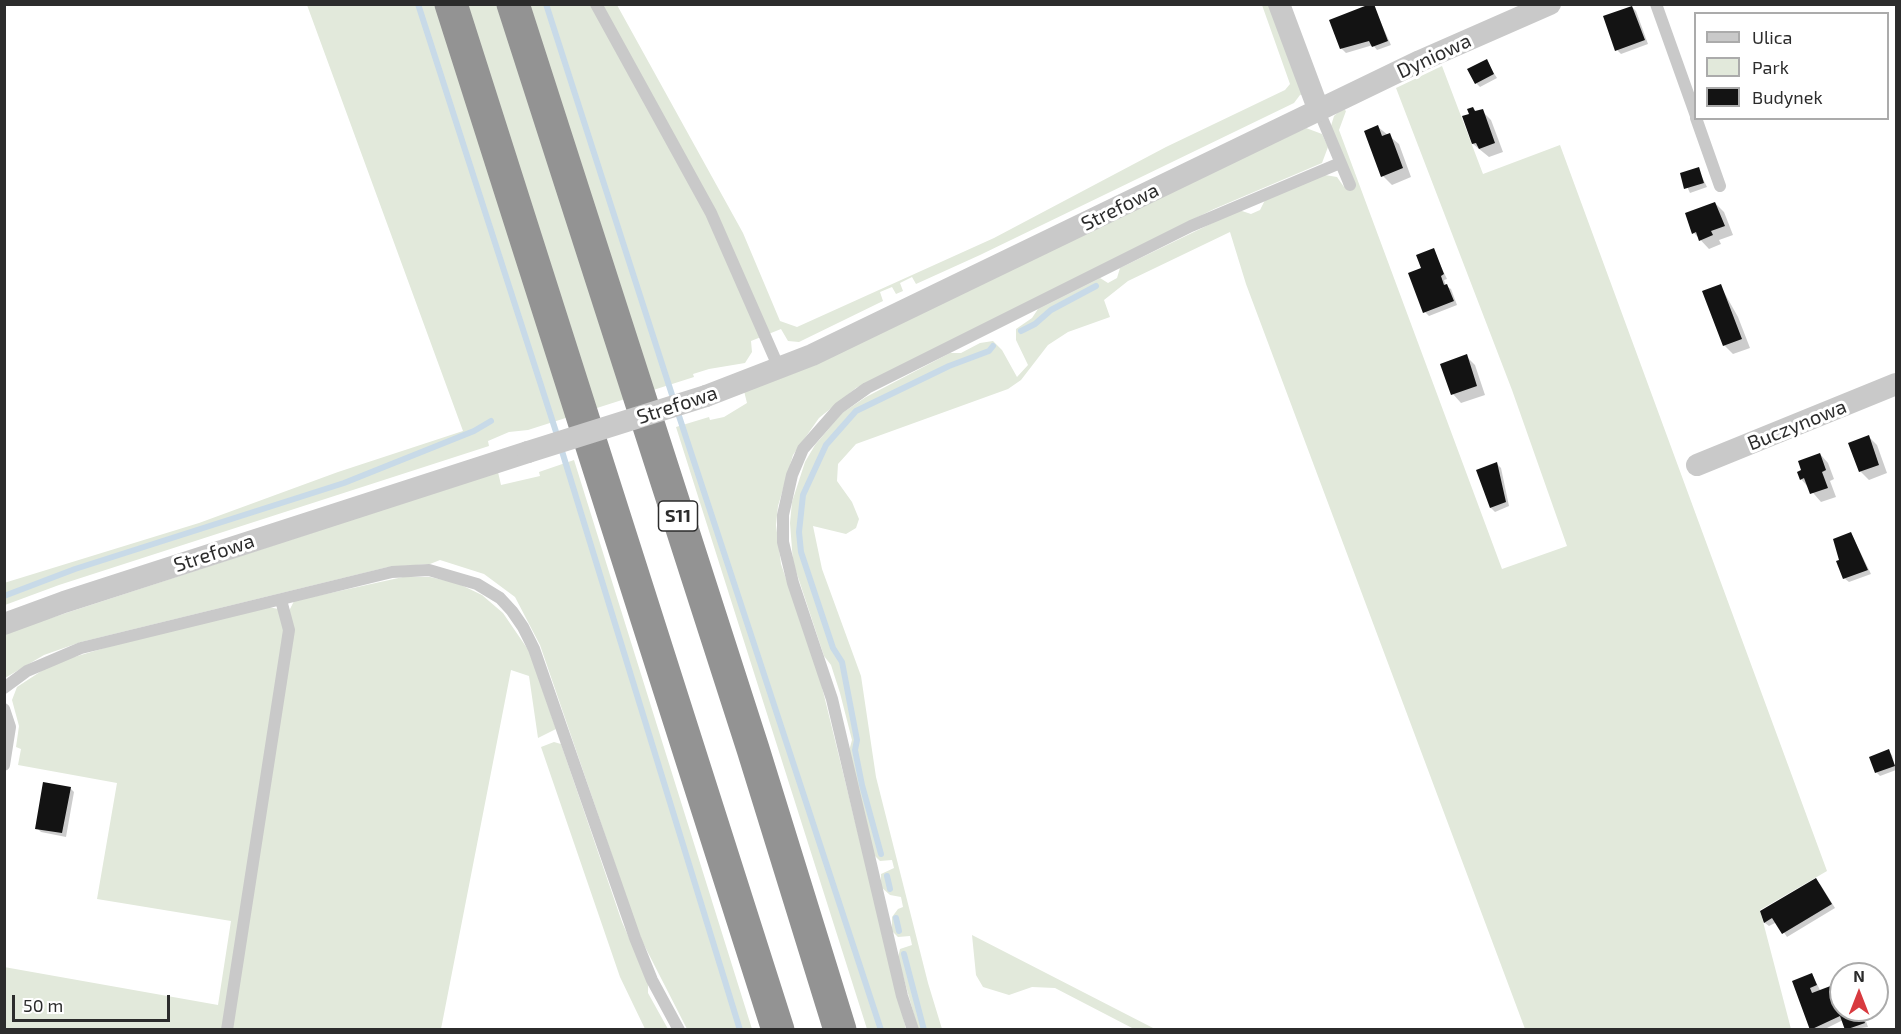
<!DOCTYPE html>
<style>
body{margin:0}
#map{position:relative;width:1901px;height:1034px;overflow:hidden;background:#fff;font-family:"Exo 2",sans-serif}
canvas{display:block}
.frame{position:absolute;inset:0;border:6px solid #2c2c2c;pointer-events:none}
.legend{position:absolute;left:1694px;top:12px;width:195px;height:108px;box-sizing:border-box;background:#fff;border:2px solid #ababab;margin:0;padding:8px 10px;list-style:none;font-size:18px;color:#2c2c2c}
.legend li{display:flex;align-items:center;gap:12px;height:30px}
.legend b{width:30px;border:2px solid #ababab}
.north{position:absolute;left:1829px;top:962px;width:60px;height:60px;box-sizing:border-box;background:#fff;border:2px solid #ababab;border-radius:50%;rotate:0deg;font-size:16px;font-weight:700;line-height:24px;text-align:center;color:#2c2c2c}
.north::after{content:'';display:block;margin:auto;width:21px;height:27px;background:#d83a3f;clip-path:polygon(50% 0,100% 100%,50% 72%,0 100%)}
.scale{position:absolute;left:12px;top:995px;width:158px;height:27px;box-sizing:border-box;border:3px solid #2c2c2c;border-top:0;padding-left:8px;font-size:18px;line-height:21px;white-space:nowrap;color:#2c2c2c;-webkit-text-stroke:4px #fff;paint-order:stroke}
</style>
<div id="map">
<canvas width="1901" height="1034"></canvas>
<div class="frame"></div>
<ul class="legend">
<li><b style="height:8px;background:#c9c9c9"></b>Ulica</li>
<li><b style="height:16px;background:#e2e9db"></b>Park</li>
<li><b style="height:16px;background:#131313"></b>Budynek</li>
</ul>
<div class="north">N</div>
<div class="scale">50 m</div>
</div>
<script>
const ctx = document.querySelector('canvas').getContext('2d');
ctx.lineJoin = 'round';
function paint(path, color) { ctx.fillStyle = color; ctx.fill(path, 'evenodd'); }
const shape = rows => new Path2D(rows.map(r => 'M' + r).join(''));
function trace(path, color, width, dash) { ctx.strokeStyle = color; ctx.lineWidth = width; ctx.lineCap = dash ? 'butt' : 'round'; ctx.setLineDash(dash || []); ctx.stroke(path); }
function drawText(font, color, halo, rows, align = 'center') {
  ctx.font = font + ' "Exo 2",sans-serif'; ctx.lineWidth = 6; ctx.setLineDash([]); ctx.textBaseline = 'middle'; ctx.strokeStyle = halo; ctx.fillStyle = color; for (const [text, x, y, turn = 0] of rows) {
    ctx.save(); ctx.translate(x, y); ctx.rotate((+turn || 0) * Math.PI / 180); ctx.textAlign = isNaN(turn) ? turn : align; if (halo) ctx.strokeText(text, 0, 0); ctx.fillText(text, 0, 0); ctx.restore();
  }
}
paint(shape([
 [307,5,617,5,743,233,780,321,797,327,994,238,1166,147,1285,90,1290,84,1262,5,1272,5,1307,93,1300,95,1294,103,980,255,916,284,912,277,900,283,903,291,896,294,892,287,880,292,883,301,799,342,788,341,781,329,751,341,752,352,745,363,709,369,693,374,694,377,528,430,509,432,488,441,489,446,59,585,5,605,4,583,199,523,338,472,463,431],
 [1442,66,1483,174,1560,145,1827,871,1760,910,1791,1029,1525,1029,1246,284,1230,232,1128,281,1104,300,1110,317,1068,332,1048,345,1021,380,1008,389,856,444,838,464,837,481,852,502,859,519,856,528,846,534,813,526,822,569,861,676,876,777,928,983,942,1029,918,1029,898,958,900,949,912,945,910,936,898,937,892,931,892,917,898,909,903,907,901,897,890,895,881,887,881,874,894,868,892,860,880,861,873,854,849,751,852,740,840,693,831,665,824,656,793,562,790,523,792,502,805,462,815,445,842,413,866,397,950,353,961,353,980,343,993,341,1002,350,1017,377,1028,365,1016,340,1016,329,1032,318,1038,309,1100,278,1108,283,1117,278,1120,268,1239,210,1251,214,1260,210,1265,200,1325,175,1337,177,1344,187,1331,126,1334,116,1343,108,1346,111,1339,130,1502,569,1567,546,1512,390,1396,88],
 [1306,128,1322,134,1328,147,1322,163,1214,209,856,388,819,418,793,455,778,506,776,525,781,564,820,679,906,1029,867,1029,676,427,709,417,710,420,724,417,747,403,744,391],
 [574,460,752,1029,687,1029,640,937,540,645,515,597,484,574,440,560,430,564,388,567,81,642,44,655,5,678,5,633,498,472,501,485,540,476,539,472],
 [403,577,430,577,457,583,482,595,503,613,529,651,556,729,538,738,529,676,511,670,441,1029,5,1029,4,967,218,1005,231,921,97,899,117,783,18,765,21,749,16,747,19,726,12,700,17,687,46,668,64,660,118,644,268,607,289,611,294,601],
 [554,742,561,744,622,922,648,981,648,993,668,1029,645,1029,620,977,541,747],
 [972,935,1155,1029,1134,1029,1055,988,1032,987,1009,995,983,987,976,975]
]), '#e2e9db');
paint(shape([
 [1373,5,1391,45,1377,50,1373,45,1346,53,1341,48],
 [1632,7,1636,11,1648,44,1621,54,1617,50],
 [1486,61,1497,78,1480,87,1476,83],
 [1473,109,1477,112,1482,111,1491,120,1503,152,1489,157,1473,144,1471,115],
 [1378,127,1399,144,1411,177,1392,185,1383,176],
 [1698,169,1707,187,1690,193,1681,174],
 [1715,203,1724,212,1733,235,1719,240,1721,244,1709,249,1694,233],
 [1433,250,1447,279,1444,280,1446,286,1451,289,1457,305,1429,316,1425,312],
 [1720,285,1738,317,1750,348,1733,354,1724,345],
 [1466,356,1475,365,1485,395,1461,403,1453,394],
 [1868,436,1877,445,1887,473,1869,480,1860,471],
 [1820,454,1828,463,1834,479,1830,481,1836,497,1821,502,1801,479],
 [1497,464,1501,468,1509,506,1495,512,1491,508],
 [1851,533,1871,574,1849,582,1844,578,1841,561],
 [1888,751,1892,755,1896,770,1880,776,1876,772],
 [70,788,74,792,66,837,41,832,37,828],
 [1820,884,1835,908,1787,937,1777,922,1769,926,1765,923,1762,912],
 [1812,974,1821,992,1841,984,1841,1010,1862,1010,1868,1027,1847,1030,1843,1020,1823,1030,1812,1030,1794,982]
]), '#0003');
trace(shape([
 [418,4,558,438],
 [546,4,674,401],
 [1021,331,1035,324,1051,310,1096,286],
 [677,410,881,1030],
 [561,448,740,1030],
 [4,596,75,569,344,483,474,431,491,421],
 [881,854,862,785,855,750,857,740,842,662,833,648,801,552,799,532,803,495,826,445,856,411,949,366,989,351,993,346],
 [887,876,890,889],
 [896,918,899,931],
 [904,954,924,1030]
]), '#c8dae8', 6);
paint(shape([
 [1370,4,1374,4,1388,41,1372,47,1369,41,1340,49,1329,20],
 [1632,6,1645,40,1615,51,1603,16],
 [1487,59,1494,74,1475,84,1467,69],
 [1473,107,1475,111,1483,109,1495,143,1479,149,1476,143,1472,144,1462,116,1469,114,1467,109],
 [1378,125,1382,136,1390,133,1403,168,1381,177,1364,131],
 [1699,167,1704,183,1684,189,1680,173],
 [1715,202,1725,226,1711,231,1713,235,1699,241,1696,232,1692,234,1685,213],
 [1434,248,1444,274,1441,276,1444,285,1447,284,1454,301,1423,313,1408,273,1421,268,1416,255],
 [1721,284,1742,339,1723,346,1702,291],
 [1467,354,1477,386,1451,395,1440,364],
 [1869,435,1879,465,1859,472,1848,443],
 [1820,453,1826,470,1822,472,1828,488,1810,494,1804,478,1800,480,1797,472,1801,470,1798,461],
 [1497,462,1506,502,1490,508,1476,470],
 [1851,532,1868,570,1843,579,1836,561,1839,560,1833,539],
 [1889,749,1895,766,1875,773,1869,757],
 [43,782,71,787,62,833,35,829],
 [1816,878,1832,904,1782,934,1772,918,1764,923,1760,911],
 [1812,973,1817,985,1810,988,1812,993,1841,982,1841,1010,1860,1010,1865,1023,1845,1030,1840,1016,1810,1030,1792,981]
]), '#131313');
trace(shape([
 [596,4,711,213,779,368],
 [1656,4,1696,116],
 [1319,111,1350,185],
 [1696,118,1720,186],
 [4,688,27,671,81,648,392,572,429,570,477,584,500,598,512,611,523,627,534,649,635,938,652,980,679,1030],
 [4,709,10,727,4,765],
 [227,1030,289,630,281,600],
 [913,1030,902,996,832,699,793,583,783,542,783,515,792,475,803,449,839,408,867,388,1191,226,1340,163]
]), '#c9c9c9', 12);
trace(shape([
 [1279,4,1319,111],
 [706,396,812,355,1420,61,1550,4],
 [1697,465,1896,384],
 [4,624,64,602,528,452]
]), '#c9c9c9', 22);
trace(shape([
 [451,4,778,1030],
 [513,4,753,749,840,1030]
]), '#939393', 33);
trace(shape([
 [528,452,706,396]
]), '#c9c9c9', 22);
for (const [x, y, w] of [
 [678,516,39]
]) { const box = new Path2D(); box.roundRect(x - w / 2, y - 15, w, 30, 4.5); ctx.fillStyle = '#fff'; ctx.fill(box); trace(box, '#2c2c2c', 1.5); }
drawText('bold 18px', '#2c2c2c', null, [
 ["S11",678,516]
]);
drawText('20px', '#2c2c2c', '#fff', [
 ["Dyniowa",1434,56,-25],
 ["Strefowa",1120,207,-26],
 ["Strefowa",677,405,-18],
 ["Buczynowa",1797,425,-22],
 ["Strefowa",214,553,-18]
]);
</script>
